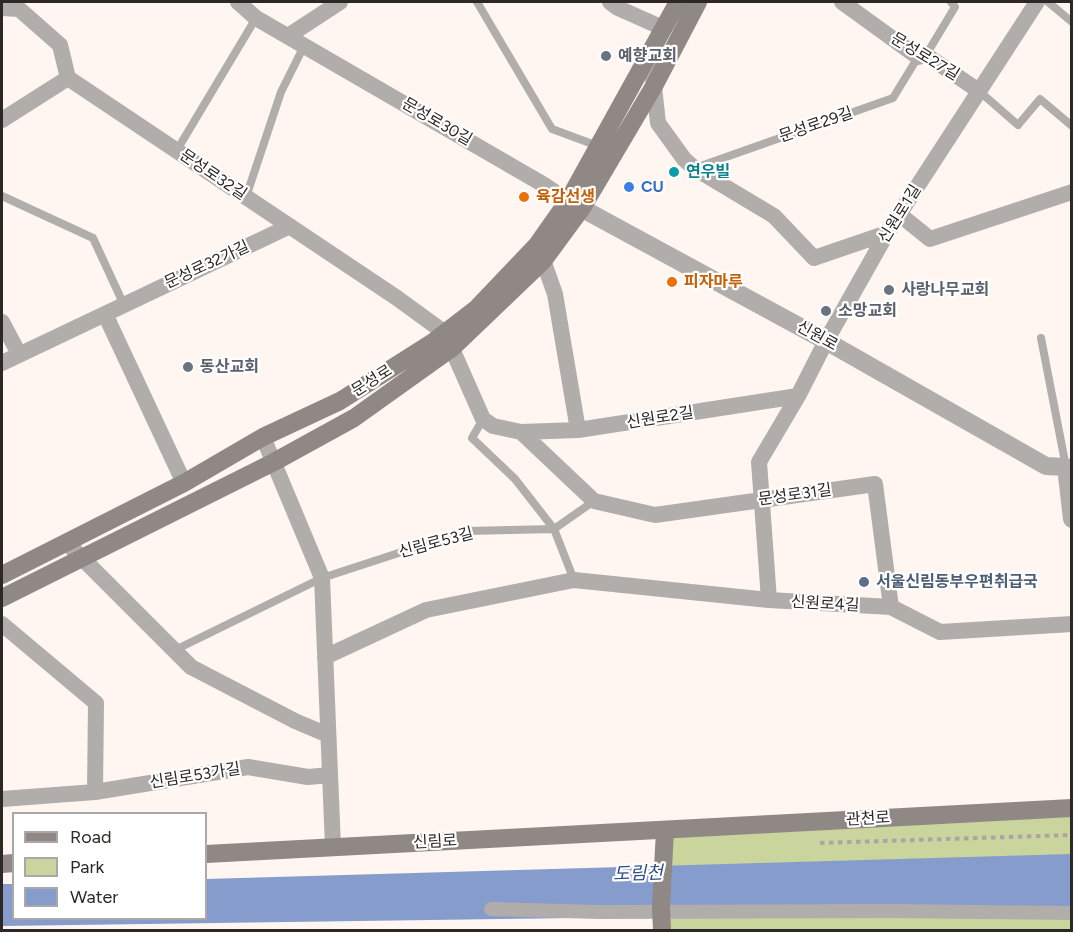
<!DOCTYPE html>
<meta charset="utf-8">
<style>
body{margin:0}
#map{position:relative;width:1073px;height:932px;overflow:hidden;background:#fff5f1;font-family:Figtree,sans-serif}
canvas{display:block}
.frame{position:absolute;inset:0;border:3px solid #2c2826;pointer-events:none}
.legend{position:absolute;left:12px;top:812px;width:195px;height:108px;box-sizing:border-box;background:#fff;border:2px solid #aba9a8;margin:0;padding:8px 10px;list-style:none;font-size:18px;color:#2c2826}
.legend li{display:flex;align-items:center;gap:12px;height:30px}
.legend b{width:30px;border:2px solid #aba9a8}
</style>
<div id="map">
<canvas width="1073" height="932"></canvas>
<div class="frame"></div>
<ul class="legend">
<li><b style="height:8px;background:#8f8884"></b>Road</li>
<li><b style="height:16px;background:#c9d59d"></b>Park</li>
<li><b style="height:16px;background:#859ccc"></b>Water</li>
</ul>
</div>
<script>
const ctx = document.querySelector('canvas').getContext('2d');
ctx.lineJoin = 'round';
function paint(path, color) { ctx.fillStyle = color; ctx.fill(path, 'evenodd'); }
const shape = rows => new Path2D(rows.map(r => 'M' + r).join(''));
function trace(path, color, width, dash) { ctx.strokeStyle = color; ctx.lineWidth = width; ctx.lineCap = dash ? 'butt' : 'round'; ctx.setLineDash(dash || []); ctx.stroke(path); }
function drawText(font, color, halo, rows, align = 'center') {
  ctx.font = font + ' Figtree,"Noto Sans KR",sans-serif'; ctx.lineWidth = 4.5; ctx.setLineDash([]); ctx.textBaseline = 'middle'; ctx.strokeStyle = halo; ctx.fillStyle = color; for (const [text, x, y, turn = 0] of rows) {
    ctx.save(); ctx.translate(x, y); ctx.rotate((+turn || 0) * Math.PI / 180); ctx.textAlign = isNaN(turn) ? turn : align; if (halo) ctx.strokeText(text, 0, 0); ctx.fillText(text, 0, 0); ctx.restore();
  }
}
paint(shape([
 [1071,814,1071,930,669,930,671,835]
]), '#c9d59d');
paint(shape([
 [1072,854,1071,911,2,926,2,884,13,884,14,918,206,918,206,879]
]), '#859ccc');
trace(shape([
 [820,843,1072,835]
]), '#aca4a1', 4, [4.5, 4.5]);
trace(shape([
 [477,2,552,129,598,146],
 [1048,2,1072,22],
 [926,55,955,7,951,2],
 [979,91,1018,125,1040,99,1072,126],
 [177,150,256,18],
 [695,168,893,98,918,57],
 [2,196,93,238,124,305],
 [246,197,281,92,304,46],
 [1041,338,1066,467],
 [483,419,472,438,515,479,554,529,574,580],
 [554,529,594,501],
 [175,650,322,578,466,531,554,529]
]), '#b1adaa', 8);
trace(shape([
 [491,909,599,912,891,911,1072,913]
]), '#b1adaa', 14);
trace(shape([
 [238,2,256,18,546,186,568,201],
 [610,2,618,8,663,28],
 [842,2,918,57,926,55,979,91],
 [2,8,19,9,60,45,68,78,397,298,445,333,483,419,493,426,521,432,594,501,655,515,875,484,891,607],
 [288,36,340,2],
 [650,51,658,123,684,159,694,168,774,216,814,258,887,233],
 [2,120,68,78],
 [899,214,930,239,1072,192],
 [539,249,555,294,578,430],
 [105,314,184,483],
 [2,322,19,354],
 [2,363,290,226],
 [521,432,578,430,798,396],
 [263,437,322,578,333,847],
 [67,543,191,667,295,721,328,735],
 [769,600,759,462,798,396,826,341,887,233,1037,2],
 [2,624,96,703,95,792],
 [325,657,426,610,574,580,769,600,891,607,940,632,1072,624],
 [2,799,95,792,248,767,308,777,330,775]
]), '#b1adaa', 16);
trace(shape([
 [570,202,826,341,1046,466,1066,467,1072,519]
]), '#b1adaa', 18);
trace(shape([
 [2,575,184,483,263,437,340,401,433,342,477,308,537,245,568,201,678,2],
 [2,598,274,462,354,418,452,348,543,261,582,208,654,86,698,2],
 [206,854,1072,808],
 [2,864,14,863]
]), '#8f8884', 18);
trace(shape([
 [662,930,661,907,665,830]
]), '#8f8884', 18);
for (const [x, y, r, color] of [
 [606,56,6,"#6b7280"],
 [674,172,6,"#0f9aa8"],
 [629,187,6,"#3f7fe0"],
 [524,197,6,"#e8710a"],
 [672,282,6,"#e8710a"],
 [889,290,6,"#6b7280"],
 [826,311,6,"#6b7280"],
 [188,367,6,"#6b7280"],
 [864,582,6,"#5c6f8a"]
]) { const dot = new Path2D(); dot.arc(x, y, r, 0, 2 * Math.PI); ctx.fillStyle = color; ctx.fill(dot); trace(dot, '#fff', 2); }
drawText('bold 16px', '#5b616d', '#fff', [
 ["예향교회",618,56],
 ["사랑나무교회",901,290],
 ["소망교회",838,311],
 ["동산교회",200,367]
], 'left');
drawText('16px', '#2c2826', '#fff', [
 ["문성로27길",925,57,31],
 ["문성로30길",437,122,30],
 ["문성로29길",816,125,-19],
 ["문성로32길",213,175,34],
 ["신원로1길",900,214,-58],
 ["문성로32가길",207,265,-25],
 ["신원로",817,336,29],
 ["문성로",372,381,-32],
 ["신원로2길",660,418,-9],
 ["문성로31길",795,495,-8],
 ["신림로53길",436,543,-15],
 ["신원로4길",825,604,3],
 ["신림로53가길",195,776,-9],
 ["관천로",868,819,-3],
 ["신림로",435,842,-3]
]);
drawText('bold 16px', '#0d838f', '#fff', [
 ["연우빌",686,172]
], 'left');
drawText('bold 16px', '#366cbe', '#fff', [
 ["CU",641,187]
], 'left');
drawText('bold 16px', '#c56008', '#fff', [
 ["육감선생",536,197],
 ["피자마루",684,282]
], 'left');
drawText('bold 16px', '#4e5e75', '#fff', [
 ["서울신림동부우편취급국",876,582]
], 'left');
drawText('italic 18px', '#314c88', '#fff', [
 ["도림천",638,874,-2]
]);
</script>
